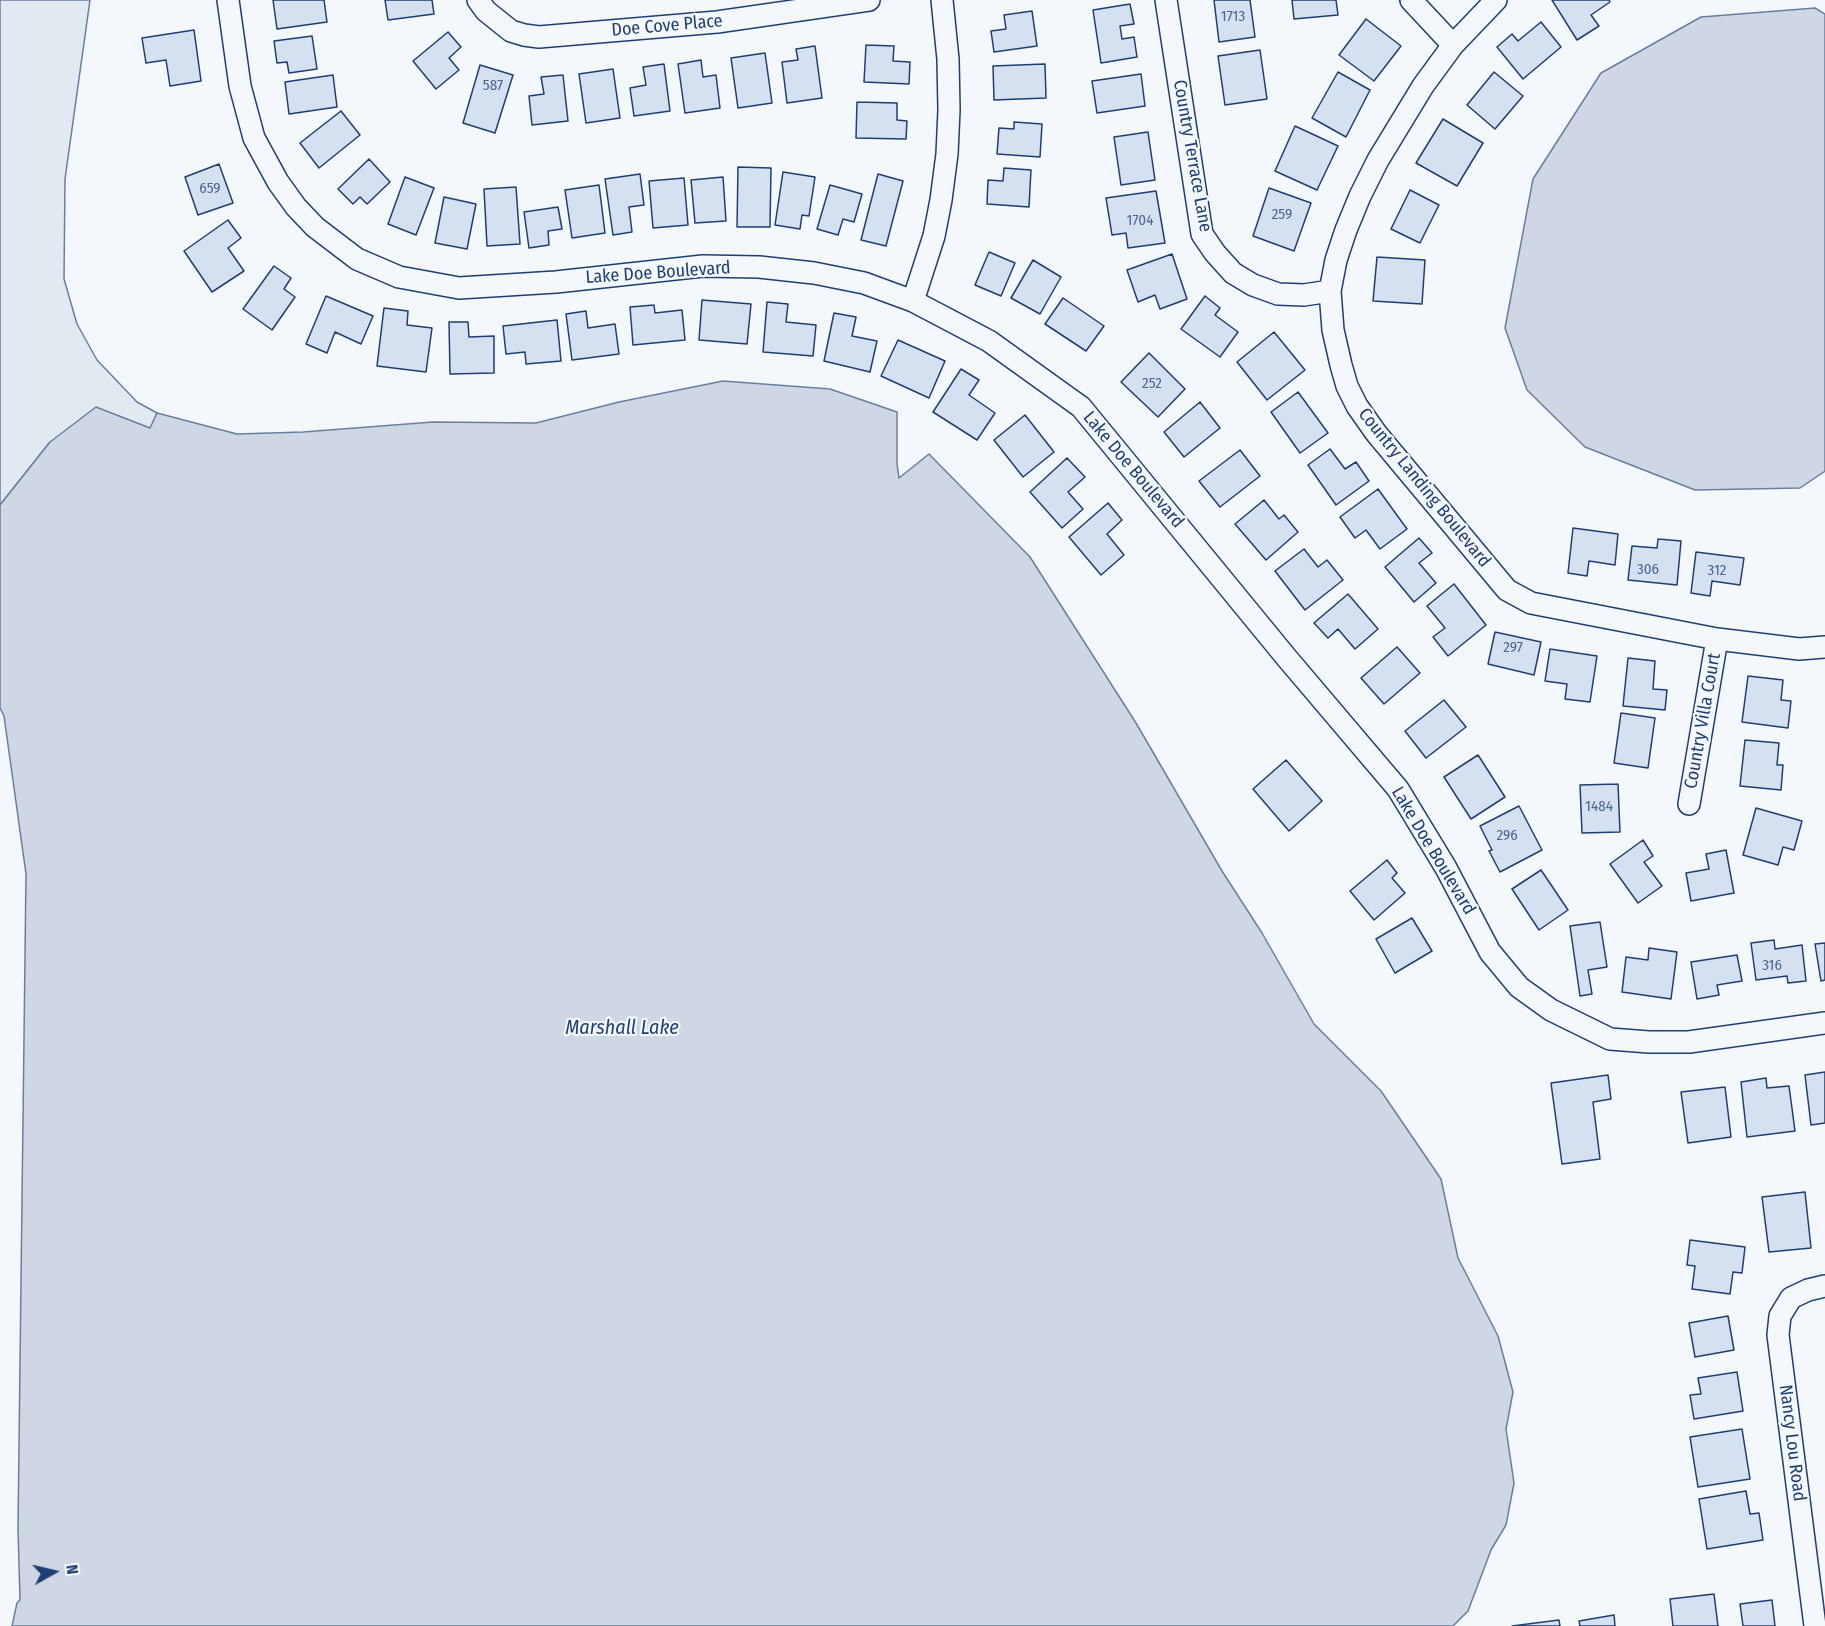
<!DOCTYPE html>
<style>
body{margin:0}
#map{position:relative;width:1825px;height:1626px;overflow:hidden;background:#f4f7fb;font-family:"Fira Sans Condensed",sans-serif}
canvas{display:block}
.north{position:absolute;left:24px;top:1542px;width:60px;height:60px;-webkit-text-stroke:4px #f4f7fb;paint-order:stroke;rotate:82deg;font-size:16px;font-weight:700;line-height:24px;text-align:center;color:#1d3f73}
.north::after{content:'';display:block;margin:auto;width:21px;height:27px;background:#1d3f73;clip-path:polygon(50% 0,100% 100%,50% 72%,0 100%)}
</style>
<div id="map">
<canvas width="1825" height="1626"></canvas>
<div class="north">N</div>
</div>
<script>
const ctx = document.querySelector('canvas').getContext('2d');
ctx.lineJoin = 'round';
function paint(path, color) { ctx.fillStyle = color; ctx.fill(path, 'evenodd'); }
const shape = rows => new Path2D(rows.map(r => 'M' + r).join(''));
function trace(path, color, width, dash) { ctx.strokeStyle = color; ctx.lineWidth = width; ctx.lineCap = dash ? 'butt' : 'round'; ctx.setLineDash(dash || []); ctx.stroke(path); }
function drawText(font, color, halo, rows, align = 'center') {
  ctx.font = font + ' "Fira Sans Condensed",sans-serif'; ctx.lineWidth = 4.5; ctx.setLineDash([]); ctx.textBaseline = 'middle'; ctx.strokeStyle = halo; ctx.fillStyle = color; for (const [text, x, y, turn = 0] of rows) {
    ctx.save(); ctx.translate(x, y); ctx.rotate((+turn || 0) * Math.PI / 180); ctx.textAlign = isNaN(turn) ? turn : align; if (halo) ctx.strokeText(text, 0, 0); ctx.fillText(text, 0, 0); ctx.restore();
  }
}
const green = shape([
 [0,0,90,0,65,179,64,279,77,324,97,360,137,402,157,413,151,428,50,442,0,505,0,0]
]);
paint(green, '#e3e9f0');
trace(green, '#687fa3', 1.5);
const water = shape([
 [1815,8,1825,14,1825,471,1800,488,1695,490,1585,447,1527,390,1505,328,1533,179,1601,73,1701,17,1815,8],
 [723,381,830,389,897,412,897,464,899,478,929,454,1030,557,1136,723,1222,871,1262,933,1314,1024,1381,1091,1441,1179,1458,1258,1498,1336,1513,1392,1506,1429,1514,1483,1506,1525,1491,1550,1468,1611,1453,1626,12,1626,17,1603,20,1600,18,1528,26,874,4,716,0,708,0,505,50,442,96,407,150,428,157,413,237,434,303,432,433,422,536,423,619,402,723,381]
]);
paint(water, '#cfd7e4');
trace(water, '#687fa3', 1.5);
const building = shape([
 [273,0,324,0,327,22,277,29,273,0],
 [385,0,432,0,434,14,388,20,385,0],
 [1214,0,1250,0,1255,37,1219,42,1214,0],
 [1292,0,1336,0,1338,15,1294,19,1292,0],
 [1552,0,1609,0,1610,2,1591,15,1599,26,1577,40,1552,0],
 [1130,4,1134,24,1120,26,1122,39,1134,37,1137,57,1101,63,1093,10,1130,4],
 [1032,11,1037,46,994,52,991,31,1006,29,1004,15,1032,11],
 [1366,19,1401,46,1374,81,1339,55,1366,19],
 [1541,22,1561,47,1523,79,1497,47,1512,34,1518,41,1541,22],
 [194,30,201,81,170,86,166,60,146,63,142,38,194,30],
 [448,32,461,47,449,58,459,70,436,89,413,61,448,32],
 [312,36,317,69,289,73,287,62,277,63,274,41,312,36],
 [866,45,894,46,893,61,910,62,909,84,864,82,866,45],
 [815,46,822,98,787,103,782,62,798,60,796,49,815,46],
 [1260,50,1267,99,1225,105,1218,56,1260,50],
 [765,53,772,103,738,108,731,58,765,53],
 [701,60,703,77,716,75,720,108,685,113,678,64,701,60],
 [664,64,670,111,634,116,630,88,646,85,643,67,664,64],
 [1045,64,1046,98,994,100,993,66,1045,64],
 [480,65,513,75,495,133,463,123,480,65],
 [613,69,620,118,586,123,579,74,613,69],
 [1338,72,1370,90,1346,137,1312,118,1338,72],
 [1494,72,1523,96,1495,129,1467,105,1494,72],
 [1141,74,1145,106,1097,113,1092,81,1141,74],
 [333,75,337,107,289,114,285,82,333,75],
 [563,75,568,121,532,125,529,96,544,94,541,77,563,75],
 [857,102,897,103,897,120,907,121,906,139,856,138,857,102],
 [341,111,360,135,319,168,300,143,341,111],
 [1443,119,1483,143,1457,186,1416,163,1443,119],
 [1014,122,1042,124,1040,157,997,154,999,128,1014,129,1014,122],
 [1295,126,1338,146,1317,190,1275,171,1295,126],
 [1148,132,1155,180,1121,185,1114,137,1148,132],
 [369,159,390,182,367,204,360,197,353,204,338,189,369,159],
 [219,164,233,203,198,215,185,177,219,164],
 [738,167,771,168,770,227,737,227,738,167],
 [1004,168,1031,170,1029,207,987,204,988,180,1003,181,1004,168],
 [783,172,815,177,809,216,802,215,800,229,775,225,783,172],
 [640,174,644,205,629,207,632,232,613,235,605,179,640,174],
 [878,174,903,181,886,246,861,240,878,174],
 [405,177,434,188,416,235,388,224,405,177],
 [723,177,726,221,695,223,691,180,723,177],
 [684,178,688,225,653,228,649,181,684,178],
 [599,185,605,233,572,238,565,190,599,185],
 [830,185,862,194,854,222,843,219,838,235,817,229,830,185],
 [516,187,520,244,487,246,484,189,516,187],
 [1269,188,1311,203,1294,251,1253,236,1269,188],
 [1410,190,1439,205,1420,243,1391,229,1410,190],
 [1156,191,1165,243,1128,248,1126,233,1112,235,1106,198,1156,191],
 [444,197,476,204,467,249,435,243,444,197],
 [558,207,562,229,548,231,549,245,529,248,524,212,558,207],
 [228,220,241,238,228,248,244,271,212,292,184,251,228,220],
 [989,252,1015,263,1001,296,975,285,989,252],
 [1172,254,1187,299,1160,309,1155,295,1138,302,1127,270,1172,254],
 [1377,257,1425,260,1422,304,1373,301,1377,257],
 [1033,260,1061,277,1040,314,1011,298,1033,260],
 [274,266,291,278,284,289,295,297,272,330,243,309,274,266],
 [326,296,373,316,361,344,335,332,327,353,306,344,326,296],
 [1205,296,1220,308,1215,315,1238,332,1220,357,1181,329,1205,296],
 [1063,298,1104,326,1086,351,1045,324,1063,298],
 [702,300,751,304,747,344,699,340,702,300],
 [767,302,788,304,786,322,816,325,813,356,763,352,767,302],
 [654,305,655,313,682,310,685,340,633,345,630,307,654,305],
 [384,308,408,311,407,325,432,328,426,372,377,366,384,308],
 [586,311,588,328,615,324,619,354,572,360,566,314,586,311],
 [834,313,856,317,852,336,877,341,870,372,824,361,834,313],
 [557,320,561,361,526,364,525,352,506,354,503,326,557,320],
 [449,322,468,322,469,337,494,336,494,373,450,374,449,322],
 [1274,332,1305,370,1267,400,1237,362,1274,332],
 [898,340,945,361,929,398,881,376,898,340],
 [1149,353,1185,389,1158,417,1121,382,1149,353],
 [961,369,979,380,969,395,995,413,977,440,933,412,961,369],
 [1298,392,1328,433,1300,453,1271,412,1298,392],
 [1200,402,1220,428,1184,457,1164,432,1200,402],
 [1025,415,1054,452,1023,477,994,440,1025,415],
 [1330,449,1345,469,1356,462,1369,481,1336,505,1308,465,1330,449],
 [1240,450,1260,476,1220,507,1199,481,1240,450],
 [1067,458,1085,477,1068,492,1083,509,1062,528,1030,492,1067,458],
 [1378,489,1407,529,1380,549,1366,530,1355,538,1340,517,1378,489],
 [1264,500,1279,519,1284,515,1298,532,1266,560,1235,524,1264,500],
 [1108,503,1122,520,1107,534,1124,555,1101,575,1069,537,1108,503],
 [1573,528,1618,534,1615,565,1589,561,1587,576,1568,573,1573,528],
 [1419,538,1432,553,1419,563,1436,583,1414,602,1385,567,1419,538],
 [1658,539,1681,541,1677,585,1628,580,1632,546,1657,548,1658,539],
 [1304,549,1318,567,1327,560,1343,580,1305,610,1275,571,1304,549],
 [1696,552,1744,558,1740,585,1712,581,1710,596,1691,593,1696,552],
 [1454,584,1486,625,1448,656,1433,637,1445,628,1427,606,1454,584],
 [1348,594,1378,629,1355,649,1338,629,1328,638,1314,623,1348,594],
 [1495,632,1541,642,1534,675,1488,664,1495,632],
 [1397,647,1420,673,1384,704,1361,678,1397,647],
 [1550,649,1597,656,1590,702,1565,699,1567,684,1545,681,1550,649],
 [1628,658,1655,661,1653,689,1667,690,1665,710,1623,706,1628,658],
 [1748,676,1783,680,1781,700,1791,701,1788,728,1742,722,1748,676],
 [1444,700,1466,727,1426,758,1405,731,1444,700],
 [1621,713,1655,718,1648,768,1614,763,1621,713],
 [1745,740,1779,743,1777,765,1783,765,1781,790,1740,786,1745,740],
 [1478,755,1505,797,1471,819,1444,777,1478,755],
 [1286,760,1322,801,1289,831,1253,789,1286,760],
 [1618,784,1620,832,1582,833,1580,785,1618,784],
 [1519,806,1542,850,1500,872,1489,851,1492,850,1480,826,1519,806],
 [1756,808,1802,821,1794,850,1783,847,1778,865,1743,855,1756,808],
 [1643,840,1653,856,1644,862,1662,886,1638,903,1610,864,1643,840],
 [1726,850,1734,893,1691,901,1686,873,1709,869,1706,854,1726,850],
 [1387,860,1397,873,1392,878,1405,893,1374,920,1350,891,1387,860],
 [1541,870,1568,910,1539,930,1512,889,1541,870],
 [1412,918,1432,951,1395,973,1376,939,1412,918],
 [1600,922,1607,967,1588,970,1592,994,1580,996,1570,926,1600,922],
 [1774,940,1775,949,1802,945,1806,981,1788,983,1787,976,1756,980,1751,943,1774,940],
 [1825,943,1825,980,1821,981,1815,944,1825,943],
 [1649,948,1677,952,1671,999,1622,992,1626,957,1648,960,1649,948],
 [1737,955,1742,981,1717,985,1719,995,1697,999,1691,962,1737,955],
 [1825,1072,1825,1123,1811,1125,1805,1075,1825,1072],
 [1608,1075,1611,1099,1593,1102,1600,1159,1562,1164,1551,1083,1608,1075],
 [1766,1078,1767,1088,1789,1086,1795,1131,1747,1137,1741,1082,1766,1078],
 [1725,1087,1731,1137,1688,1143,1681,1092,1725,1087],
 [1805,1192,1811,1248,1769,1252,1762,1197,1805,1192],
 [1690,1240,1745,1247,1742,1273,1733,1272,1730,1294,1692,1289,1695,1266,1687,1265,1690,1240],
 [1728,1316,1734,1350,1695,1357,1689,1323,1728,1316],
 [1737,1372,1743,1411,1694,1419,1690,1395,1701,1394,1698,1378,1737,1372],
 [1742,1429,1750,1479,1698,1487,1690,1437,1742,1429],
 [1746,1491,1750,1514,1759,1513,1763,1540,1707,1549,1699,1499,1746,1491],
 [1714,1594,1718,1626,1673,1626,1670,1599,1714,1594],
 [1772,1600,1775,1626,1743,1626,1740,1604,1772,1600],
 [1614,1615,1615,1626,1580,1626,1579,1621,1614,1615],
 [1559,1620,1560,1626,1512,1626,1559,1620]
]);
paint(building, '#d5e0f0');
trace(building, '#1d3f73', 1.5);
const minor = shape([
 [228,0,240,86,254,138,278,182,296,207,315,227,357,259,399,277,459,288,556,282,703,266,759,267,814,273,864,283,913,301,989,341,1081,407,1286,657,1398,789,1446,868,1490,952,1519,987,1551,1010,1610,1039,1649,1042,1689,1042,1825,1023],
 [478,0,486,11,511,31,524,35,539,37,717,22,869,0],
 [1166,0,1202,234,1215,253,1233,273,1253,285,1278,294,1304,295,1330,291],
 [1411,0,1453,45],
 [1496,0,1453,45,1423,86,1378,160,1360,196,1346,230,1336,260,1330,291,1333,330,1341,365,1347,386,1357,406,1376,433,1507,590,1531,603,1717,639,1799,649,1825,647],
 [913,301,934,236,941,200,947,154,949,110,948,59,942,0],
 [1689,804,1717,639],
 [1815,1626,1778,1335,1780,1316,1791,1298,1808,1290,1825,1286]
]);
trace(minor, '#1d3f73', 24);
trace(minor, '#f4f7fb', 21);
drawText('15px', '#4b6792', null, [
 ["1713",1233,17],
 ["587",493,86],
 ["659",210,189],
 ["259",1282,215],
 ["1704",1140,221],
 ["252",1152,384],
 ["306",1648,570],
 ["312",1717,571],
 ["297",1513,648],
 ["1484",1599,807],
 ["296",1507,836],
 ["316",1772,966]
]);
drawText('18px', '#1d3f73', '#f4f7fb', [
 ["Doe Cove Place",667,26,-5],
 ["Country Terrace Lane",1192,156,80],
 ["Lake Doe Boulevard",658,273,-4],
 ["Lake Doe Boulevard",1133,470,50],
 ["Country Landing Boulevard",1424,488,51],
 ["Country Villa Court",1703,721,-80],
 ["Lake Doe Boulevard",1433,851,59],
 ["Nancy Lou Road",1792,1443,83]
]);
drawText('italic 20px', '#1d3f73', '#f4f7fb', [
 ["Marshall Lake",622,1028]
]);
</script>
